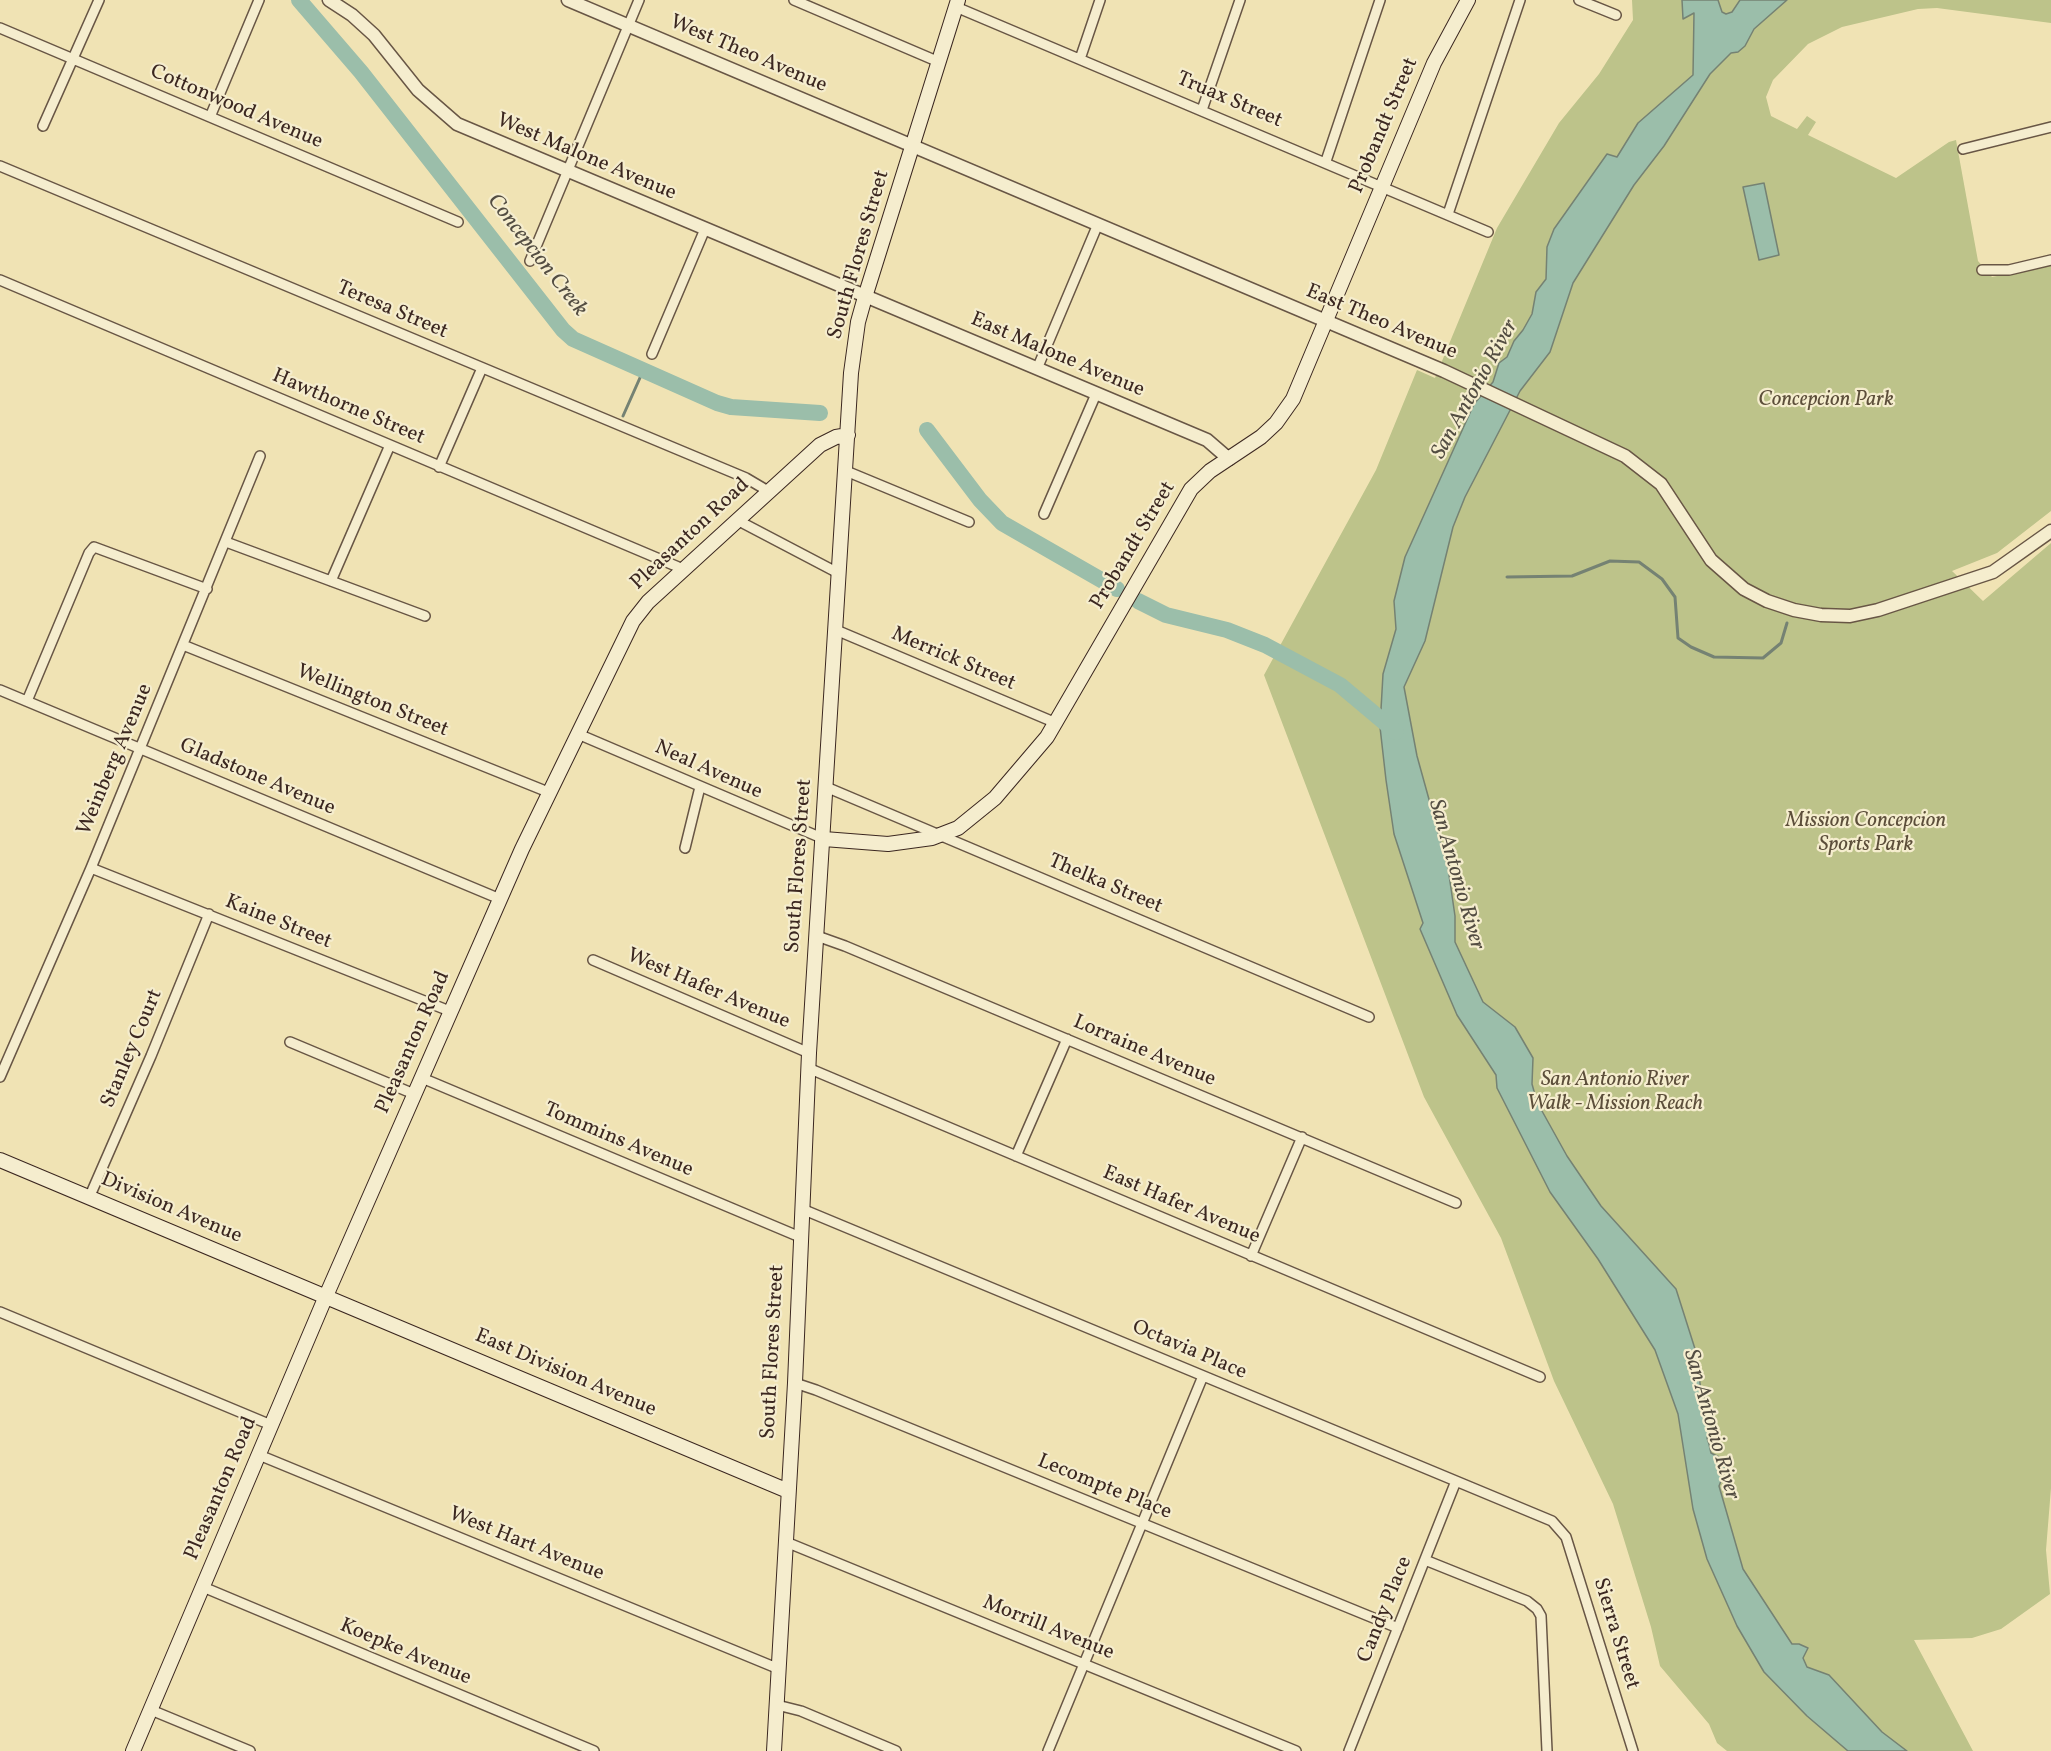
<!DOCTYPE html>
<style>
body{margin:0}
canvas{display:block;background:#f0e3b4}
</style>
<canvas width="2051" height="1751"></canvas>
<script>
const ctx = document.querySelector('canvas').getContext('2d');
ctx.lineJoin = 'round';
function paint(path, color) { ctx.fillStyle = color; ctx.fill(path, 'evenodd'); }
const shape = rows => new Path2D(rows.map(r => 'M' + r).join(''));
function trace(path, color, width, dash) { ctx.strokeStyle = color; ctx.lineWidth = width; ctx.lineCap = dash ? 'butt' : 'round'; ctx.setLineDash(dash || []); ctx.stroke(path); }
function drawText(font, color, halo, rows, align = 'center') {
  ctx.font = font + ' Vollkorn,serif'; ctx.lineWidth = 4.5; ctx.setLineDash([]); ctx.textBaseline = 'middle'; ctx.strokeStyle = halo; ctx.fillStyle = color; for (const [text, x, y, turn = 0] of rows) {
    ctx.save(); ctx.translate(x, y); ctx.rotate((+turn || 0) * Math.PI / 180); ctx.textAlign = isNaN(turn) ? turn : align; if (halo) ctx.strokeText(text, 0, 0); ctx.fillText(text, 0, 0); ctx.restore();
  }
}
paint(shape([
 [1632,0,2051,0,2051,23,1937,8,1918,9,1842,27,1808,44,1773,80,1766,97,1771,116,1797,129,1807,116,1816,122,1808,135,1896,178,1949,142,1956,140,1978,261,1992,277,2051,265,2051,511,1997,553,1952,571,1983,601,2051,543,2051,1488,2046,1550,2050,1594,2001,1629,1972,1638,1914,1640,1973,1751,1727,1751,1717,1743,1709,1724,1660,1666,1651,1627,1613,1504,1554,1381,1501,1238,1424,1097,1264,675,1376,470,1417,370,1435,378,1497,228,1559,123,1599,74,1633,20]
]), '#bdc38a');
const water = shape([
 [1682,0,1718,0,1722,12,1726,14,1732,12,1740,0,1787,0,1754,29,1745,46,1738,52,1731,53,1710,74,1664,146,1634,185,1573,283,1550,352,1520,391,1465,497,1453,527,1425,641,1404,687,1417,756,1448,868,1455,916,1455,942,1483,1002,1515,1027,1533,1058,1532,1084,1537,1102,1567,1156,1601,1206,1676,1289,1696,1352,1701,1391,1713,1419,1707,1438,1709,1444,1711,1453,1719,1457,1726,1469,1719,1486,1743,1569,1792,1644,1799,1644,1808,1648,1803,1658,1807,1667,1829,1675,1882,1732,1907,1751,1848,1751,1807,1716,1764,1672,1737,1626,1707,1559,1693,1509,1678,1414,1655,1350,1598,1259,1550,1192,1497,1088,1496,1075,1457,1015,1420,929,1423,923,1394,834,1386,780,1380,727,1383,674,1396,629,1394,601,1405,557,1474,404,1493,382,1499,363,1507,357,1514,341,1523,330,1532,314,1536,292,1546,279,1547,247,1554,229,1607,154,1617,157,1638,123,1693,75,1694,13,1683,19,1682,0],
 [1764,183,1779,255,1759,260,1743,187,1764,183]
]);
paint(water, '#9bbeaa');
trace(water, '#758273', 1.5);
trace(shape([
 [623,416,643,371],
 [1507,577,1572,576,1610,561,1639,562,1662,579,1675,597,1678,638,1691,647,1714,657,1763,658,1781,643,1787,623]
]), '#758273', 3);
trace(shape([
 [299,0,361,72,563,330,573,339,717,403,731,407,820,413],
 [927,430,980,500,1002,523,1117,589],
 [1138,601,1166,615,1227,630,1265,645,1340,685,1396,732]
]), '#9bbeaa', 16);
const minor = shape([
 [794,0,939,62],
 [1579,0,1616,15],
 [956,7,1488,232],
 [0,28,458,222],
 [1080,59,1100,0],
 [1202,110,1240,0],
 [210,117,259,0],
 [43,126,99,0],
 [1963,149,2051,127],
 [1326,161,1380,0],
 [0,166,746,478,768,491],
 [1448,214,1520,0],
 [530,261,639,0],
 [1982,270,2009,270,2051,260],
 [0,280,683,569],
 [652,354,705,229],
 [1037,369,1098,224],
 [439,467,482,368],
 [846,471,969,522],
 [1044,514,1096,394],
 [737,520,840,574],
 [226,542,425,616],
 [331,581,390,445],
 [836,630,1056,723],
 [183,645,548,792],
 [0,690,500,899],
 [27,701,89,553,94,547,207,589],
 [578,734,824,839],
 [826,787,1369,1017],
 [685,848,700,787],
 [91,868,452,1012],
 [817,936,845,946,1456,1203],
 [593,960,809,1053],
 [290,1042,414,1094],
 [808,1068,1540,1377],
 [0,1077,91,868,260,456],
 [422,1078,800,1237],
 [1016,1156,1067,1039],
 [89,1198,151,1056,209,914],
 [802,1209,1552,1521,1566,1537,1633,1751],
 [1251,1256,1302,1137],
 [0,1312,271,1425],
 [795,1383,816,1390,1398,1628],
 [259,1455,779,1669],
 [786,1542,1296,1751],
 [1425,1560,1527,1601,1537,1609,1541,1616,1547,1751],
 [203,1587,594,1751],
 [777,1705,801,1711,896,1751],
 [151,1710,250,1751],
 [1048,1751,1203,1376],
 [1349,1751,1456,1481]
]);
const tertiary = shape([
 [329,0,352,15,374,35,418,90,457,124,1207,440,1229,459],
 [568,0,1444,371,1625,456,1661,484,1711,560,1744,589,1767,601,1794,610,1821,615,1850,616,1878,610,1993,572,2051,531]
]);
const secondary = shape([
 [824,839,888,844,932,838,958,828,995,798,1047,737,1191,489,1210,471,1261,437,1276,423,1293,399,1434,63,1468,0],
 [0,1160,788,1491],
 [133,1751,326,1296,522,849,633,621,648,602,820,445,836,437,848,435],
 [774,1751,795,1383,809,1053,851,373,858,322,865,297,958,0]
]);
trace(minor, '#685645', 12);
trace(tertiary, '#685645', 15);
trace(secondary, '#3b2720', 16);
trace(minor, '#f5edce', 9);
trace(tertiary, '#f5edce', 12);
trace(secondary, '#f5edce', 14);
drawText('21px', '#3b2720', '#f5edce', [
 ["West Theo Avenue",748,55,23],
 ["Truax Street",1229,101,23],
 ["Cottonwood Avenue",236,108,23],
 ["Probandt Street",1385,126,-67],
 ["West Malone Avenue",586,158,23],
 ["South Flores Street",860,255,-74],
 ["Teresa Street",392,311,23],
 ["East Theo Avenue",1381,323,23],
 ["East Malone Avenue",1057,356,23],
 ["Hawthorne Street",348,408,23],
 ["Pleasanton Road",691,535,-43],
 ["Probandt Street",1134,546,-59],
 ["Merrick Street",953,660,23],
 ["Wellington Street",372,702,22],
 ["Weinberg Avenue",116,760,-67],
 ["Neal Avenue",708,771,24],
 ["Gladstone Avenue",257,778,23],
 ["South Flores Street",800,866,-86],
 ["Thelka Street",1105,885,23],
 ["Kaine Street",278,923,22],
 ["West Hafer Avenue",708,990,23],
 ["Pleasanton Road",414,1043,-66],
 ["Stanley Court",133,1049,-67],
 ["Lorraine Avenue",1144,1052,23],
 ["Tommins Avenue",618,1141,23],
 ["East Hafer Avenue",1181,1206,23],
 ["Division Avenue",171,1209,23],
 ["Octavia Place",1189,1351,23],
 ["South Flores Street",774,1352,-87],
 ["East Division Avenue",565,1374,23],
 ["Lecompte Place",1104,1488,22],
 ["Pleasanton Road",222,1489,-67],
 ["West Hart Avenue",526,1545,22],
 ["Candy Place",1386,1610,-68],
 ["Morrill Avenue",1048,1629,22],
 ["Sierra Street",1615,1634,73],
 ["Koepke Avenue",405,1653,23]
]);
drawText('italic 21px', '#5c4e3a', '#f5edce', [
 ["Concepcion Park",1826,401],
 ["Mission Concepcion",1866,822],
 ["Sports Park",1866,846],
 ["San Antonio River",1615,1081],
 ["Walk - Mission Reach",1615,1105]
]);
drawText('italic 22px', '#534d42', '#f5edce', [
 ["Concepcion Creek",536,256,52],
 ["San Antonio River",1476,390,-61],
 ["San Antonio River",1455,875,74],
 ["San Antonio River",1710,1425,74]
]);
</script>
